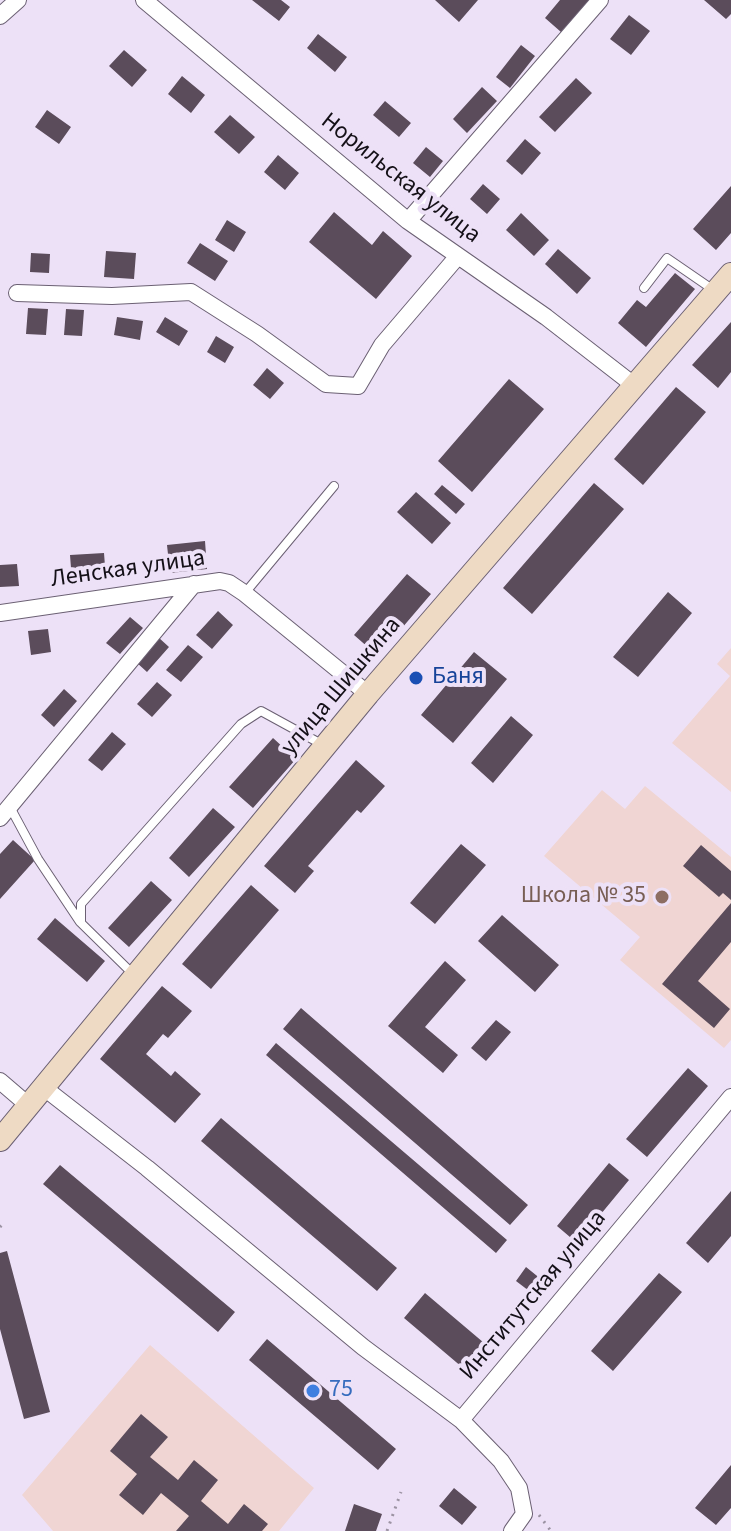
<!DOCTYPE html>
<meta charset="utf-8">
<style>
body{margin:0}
canvas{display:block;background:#ede1f7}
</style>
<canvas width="731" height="1531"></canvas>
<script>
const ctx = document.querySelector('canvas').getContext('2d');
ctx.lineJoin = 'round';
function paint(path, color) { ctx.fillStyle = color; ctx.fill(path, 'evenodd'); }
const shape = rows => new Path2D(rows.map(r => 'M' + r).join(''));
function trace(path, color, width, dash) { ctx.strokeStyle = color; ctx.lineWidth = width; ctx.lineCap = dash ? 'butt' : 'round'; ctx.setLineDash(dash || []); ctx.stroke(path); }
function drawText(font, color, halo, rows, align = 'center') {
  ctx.font = font + ' "Source Sans 3",sans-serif'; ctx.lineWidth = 8; ctx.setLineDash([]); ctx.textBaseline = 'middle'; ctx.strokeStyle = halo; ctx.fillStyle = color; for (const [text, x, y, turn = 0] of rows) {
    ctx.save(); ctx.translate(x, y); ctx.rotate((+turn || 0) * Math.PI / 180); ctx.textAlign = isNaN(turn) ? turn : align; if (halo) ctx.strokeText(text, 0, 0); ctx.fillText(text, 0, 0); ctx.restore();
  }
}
paint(shape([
 [731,648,731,792,672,743,730,676,717,664],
 [645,786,731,857,731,1040,724,1048,620,960,640,937,544,856,602,790,625,809],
 [150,1345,314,1488,279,1531,53,1531,22,1495]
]), '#f0d5d3');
paint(shape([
 [252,0,281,0,290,7,279,21],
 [435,0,478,0,459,22],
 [560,0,589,0,561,32,545,18],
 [704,0,731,0,731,14,726,19],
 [629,15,650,31,631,55,610,39],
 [318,34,347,57,335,72,307,48],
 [521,45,535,56,510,88,496,77],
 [124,50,147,70,132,87,109,66],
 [182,76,205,95,191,113,168,94],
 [576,78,592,93,555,132,539,117],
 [482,87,497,101,467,133,453,119],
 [385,101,411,123,399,137,373,115],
 [47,110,71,127,59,144,35,127],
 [230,115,255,137,239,154,214,132],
 [525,139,541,153,522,175,506,161],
 [426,147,443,161,430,177,413,163],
 [278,155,299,173,285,190,264,172],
 [483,184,500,199,487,214,470,199],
 [731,186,731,233,716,250,693,229],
 [334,212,372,245,383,231,412,256,376,299,309,242],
 [521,213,549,240,534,256,506,230],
 [227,220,246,232,234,252,215,240],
 [200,243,228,261,215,281,187,263],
 [558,249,591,278,577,294,545,264],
 [106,251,136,253,134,279,104,277],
 [31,253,50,254,49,273,30,272],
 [675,273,695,289,646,347,618,323,637,300,646,307],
 [28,308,48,309,46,335,26,334],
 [66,309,84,310,82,336,64,335],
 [117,317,143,321,140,340,114,335],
 [165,317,188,331,179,346,156,332],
 [731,322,731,372,718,388,692,365],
 [216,336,234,347,225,363,207,352],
 [267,368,284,383,270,399,253,385],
 [509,379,544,409,472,492,438,461],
 [676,387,706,412,643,485,614,459],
 [594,483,624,509,532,614,503,588],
 [442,485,465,504,456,514,434,494],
 [416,492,451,523,432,544,397,512],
 [205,541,207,569,170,573,167,545],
 [104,553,106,579,72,581,70,555],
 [17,564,19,586,0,587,0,565],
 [407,574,431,594,378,656,354,635],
 [668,592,692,613,638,677,613,657],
 [218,611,233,625,212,649,196,635],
 [130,617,143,628,120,654,106,643],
 [48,629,51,652,31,655,28,631],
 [158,637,169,647,147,672,136,662],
 [188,645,203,657,181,682,166,670],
 [474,652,507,679,453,743,421,715],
 [157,682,172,695,152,717,137,704],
 [64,689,77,701,54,727,41,715],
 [511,716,533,735,493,783,471,763],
 [112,732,126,744,102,771,88,760],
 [273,738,296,759,253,808,229,787],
 [356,760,385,786,361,813,357,810,308,866,314,871,295,893,264,866],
 [213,808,235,827,189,877,169,858],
 [13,840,35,860,0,899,0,854],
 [461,844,486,865,435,924,410,903],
 [701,845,731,871,731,900,723,893,719,897,683,866],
 [151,881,172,900,129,947,108,928],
 [251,885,279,910,211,989,182,964],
 [731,903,731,942,698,981,730,1009,714,1028,662,984],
 [502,915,559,965,535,992,478,941],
 [55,918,105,961,87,982,37,939],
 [445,961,466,980,425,1027,458,1055,443,1073,388,1026],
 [162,986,192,1011,168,1038,163,1034,146,1054,171,1076,175,1071,201,1094,175,1123,100,1059],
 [301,1008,528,1205,510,1225,283,1029],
 [496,1020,511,1032,486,1061,471,1048],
 [276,1043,507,1240,496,1253,266,1055],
 [688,1068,708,1086,647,1157,626,1139],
 [221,1118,397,1268,377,1291,201,1141],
 [609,1163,629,1180,577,1243,557,1226],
 [60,1165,235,1312,218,1332,43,1184],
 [731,1191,731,1236,708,1263,686,1243],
 [7,1251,50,1412,24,1419,0,1329,0,1253],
 [526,1267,547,1284,537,1297,516,1281],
 [659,1273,682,1292,613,1371,591,1351],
 [425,1293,490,1348,469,1373,404,1318],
 [267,1339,396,1449,378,1470,249,1360],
 [141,1414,168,1437,150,1457,178,1480,194,1460,218,1480,201,1501,228,1524,244,1504,268,1524,262,1531,176,1531,189,1516,161,1493,143,1515,119,1495,137,1474,110,1451],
 [731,1465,731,1508,716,1525,695,1508],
 [454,1488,477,1507,462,1525,439,1506],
 [354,1504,382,1514,376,1531,345,1531]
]), '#5b4c5b');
const service = shape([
 [644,288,667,258,715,291],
 [245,593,334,486],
 [10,807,38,859,80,922],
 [134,975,81,923,81,904,241,724,261,711,325,746]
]);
const minor = shape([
 [144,0,408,221,546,317,635,386],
 [0,16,18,0],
 [408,221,600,0],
 [17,293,112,296,191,292,257,334,326,384,358,386,382,345,458,256],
 [0,613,220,581,229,583,244,593,368,694],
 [0,818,194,584],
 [0,1081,28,1105],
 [43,1087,147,1168,363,1347,461,1420,501,1461,519,1488,524,1514,512,1531],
 [461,1420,731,1097]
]);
const secondary = shape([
 [0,1140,368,694,731,274]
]);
trace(service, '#6b6073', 10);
trace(minor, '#6b6073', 18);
trace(secondary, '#6b6073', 24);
trace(shape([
 [0,1227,3,1224],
 [539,1515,551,1531],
 [387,1531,401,1492]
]), '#9c93a3', 3, [2, 6]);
trace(service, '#fff', 8);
trace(minor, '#fff', 16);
trace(secondary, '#eedac4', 22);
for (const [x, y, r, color] of [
 [416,678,8,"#1a4fb4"],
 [662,897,8,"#8d6e63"],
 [313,1391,8,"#3f7fe0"]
]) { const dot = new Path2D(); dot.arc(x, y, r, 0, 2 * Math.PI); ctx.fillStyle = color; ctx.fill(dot); trace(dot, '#ede1f7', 3); }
drawText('24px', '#141017', '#ede1f7', [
 ["Норильская улица",400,179,38],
 ["Ленская улица",128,570,-8],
 ["улица Шишкина",342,687,-50],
 ["Институтская улица",534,1296,-50]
]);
drawText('24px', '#164399', '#ede1f7', [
 ["Баня",432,678]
], 'left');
drawText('24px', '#785e54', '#ede1f7', [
 ["Школа № 35",646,897]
], 'right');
drawText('24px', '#366cbe', '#ede1f7', [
 ["75",329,1391]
], 'left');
</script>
